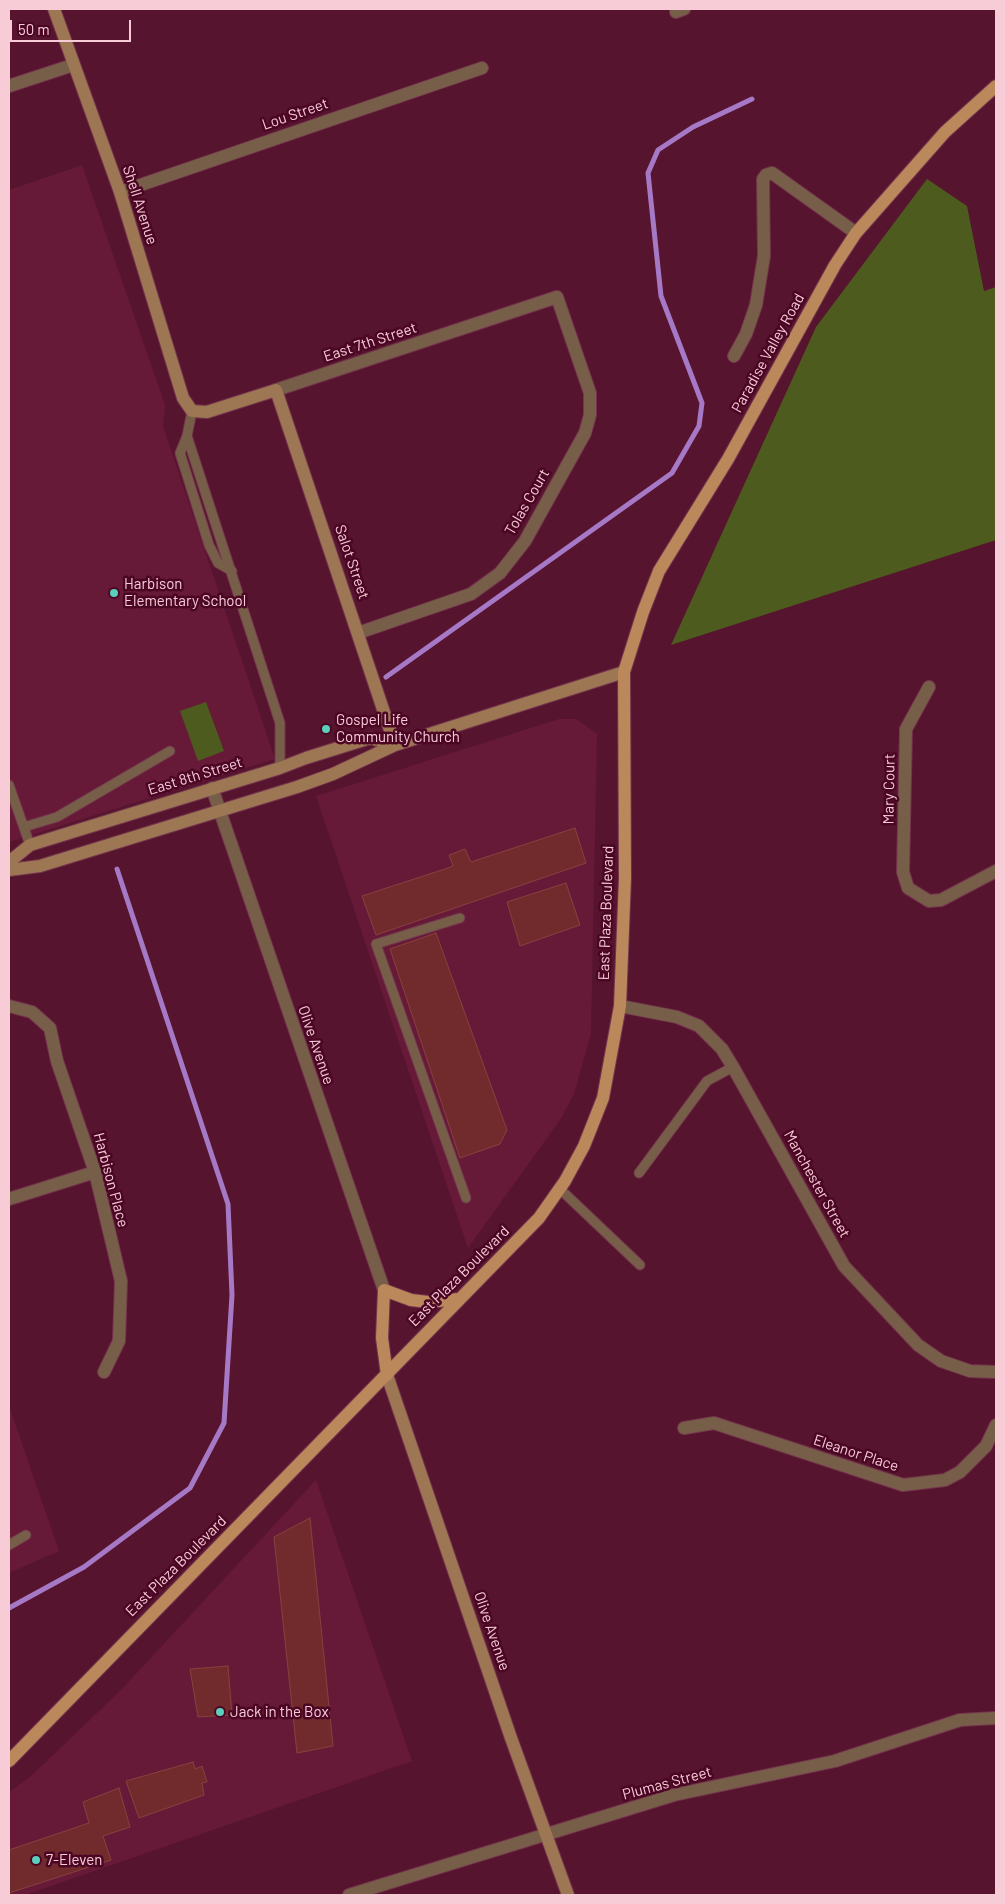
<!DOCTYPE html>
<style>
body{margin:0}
#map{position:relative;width:1005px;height:1904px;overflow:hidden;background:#57142e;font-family:Barlow,sans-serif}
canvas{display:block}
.frame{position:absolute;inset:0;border:10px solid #f7ccd6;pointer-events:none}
.scale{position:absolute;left:10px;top:20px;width:121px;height:22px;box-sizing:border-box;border:2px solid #f7ccd6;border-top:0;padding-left:6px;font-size:15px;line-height:18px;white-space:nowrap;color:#f7ccd6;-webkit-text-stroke:4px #4b0624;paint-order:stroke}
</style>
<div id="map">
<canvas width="1005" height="1904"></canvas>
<div class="frame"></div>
<div class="scale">50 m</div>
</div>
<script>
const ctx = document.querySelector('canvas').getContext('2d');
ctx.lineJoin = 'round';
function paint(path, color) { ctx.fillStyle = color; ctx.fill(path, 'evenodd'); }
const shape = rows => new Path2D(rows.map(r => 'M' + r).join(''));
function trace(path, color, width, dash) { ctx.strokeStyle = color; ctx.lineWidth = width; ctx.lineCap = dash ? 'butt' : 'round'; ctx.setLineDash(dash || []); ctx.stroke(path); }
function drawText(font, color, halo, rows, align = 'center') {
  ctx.font = font + ' Barlow,sans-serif'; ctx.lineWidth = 5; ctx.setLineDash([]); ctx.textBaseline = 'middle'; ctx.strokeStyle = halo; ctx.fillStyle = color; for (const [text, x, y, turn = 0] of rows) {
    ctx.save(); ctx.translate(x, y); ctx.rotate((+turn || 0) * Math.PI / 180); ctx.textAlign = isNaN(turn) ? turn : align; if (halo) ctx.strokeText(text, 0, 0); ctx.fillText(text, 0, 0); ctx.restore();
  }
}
paint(shape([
 [82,165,165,405,163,426,275,759,9,842,9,190],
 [559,719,576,719,597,734,591,1033,575,1091,562,1117,468,1248,316,796],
 [9,1406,59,1551,9,1573],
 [316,1480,412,1761,25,1895,9,1895,9,1792,31,1776,120,1691]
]), '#661a37');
paint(shape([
 [927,179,967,206,984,291,996,287,996,540,671,645,816,327],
 [206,702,224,751,198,761,180,711]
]), '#4d5b1e');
trace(shape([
 [386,677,672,473,699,426,702,403,661,296,648,173,658,150,693,127,752,99],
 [9,1608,84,1567,190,1488,224,1423,232,1295,228,1204,117,869]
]), '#a679c7', 5);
const building = shape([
 [575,828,586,863,376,935,362,896,448,868,453,866,449,855,465,849,471,862,575,828],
 [566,883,580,925,520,946,507,902,566,883],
 [436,933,507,1130,500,1144,460,1158,390,949,436,933],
 [310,1518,333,1746,297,1753,274,1537,310,1518],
 [228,1666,232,1715,198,1717,190,1669,228,1666],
 [193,1762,195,1769,202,1766,207,1782,202,1783,204,1795,139,1818,126,1781,193,1762],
 [119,1788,130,1827,103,1836,111,1860,9,1893,9,1850,89,1823,83,1802,119,1788]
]);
paint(building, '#722b2d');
trace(building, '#8a4040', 1);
const lane = shape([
 [192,411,187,436,280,723,280,768],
 [187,436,180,453,209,545,218,563,232,571],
 [9,785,30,845],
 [24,827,57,817,170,751],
 [460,918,376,944,466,1198],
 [639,1173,707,1081,733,1067],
 [560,1189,640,1265],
 [9,1545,26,1535]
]);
const street = shape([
 [676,12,684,9],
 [9,86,73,65],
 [120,192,482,68],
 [734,356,746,334,756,305,764,256,763,179,766,175,772,173,856,233],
 [276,390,557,297,590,393,590,415,585,433,525,541,500,573,471,594,358,633],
 [929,687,906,729,903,872,908,888,929,901,941,900,996,871],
 [212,788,384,1290],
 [9,1006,32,1012,50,1028,57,1061,95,1172,121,1281,119,1341,104,1372],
 [620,1006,677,1017,699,1026,722,1049,733,1067,844,1266,918,1345,941,1361,970,1371,996,1372],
 [9,1199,95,1172],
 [684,1428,714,1423,903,1485,945,1480,960,1472,986,1446,996,1425],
 [349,1895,674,1795,835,1761,960,1720,996,1718]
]);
const secondary = shape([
 [54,9,120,192,183,398,192,411,207,412,276,390,395,745],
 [9,862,30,845,280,768,306,758,370,738,395,745],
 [9,870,40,866,297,787,333,774,395,745,624,672],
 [387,1375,511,1738,568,1895]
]);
const primary = shape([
 [387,1375,382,1338,384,1290,411,1300,428,1302,459,1299],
 [9,1761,539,1218,565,1181,584,1146,603,1098,620,1006,625,878,624,672,643,612,659,571,728,459,835,265,856,233,945,132,996,86]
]);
trace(lane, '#74354c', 11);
trace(street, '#74354c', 14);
trace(secondary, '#74354c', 14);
trace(primary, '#74354c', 14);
trace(lane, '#775e49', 9);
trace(street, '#775e49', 12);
trace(secondary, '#9d7654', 12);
trace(primary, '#bb885c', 12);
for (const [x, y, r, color] of [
 [114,593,5,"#5bcebc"],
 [326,729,5,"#5bcebc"],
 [220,1712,5,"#5bcebc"],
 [36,1860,5,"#5bcebc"]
]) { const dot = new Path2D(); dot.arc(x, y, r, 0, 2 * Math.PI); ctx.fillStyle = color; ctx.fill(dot); trace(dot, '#4b0624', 2); }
drawText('15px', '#f7ccd6', '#4b0624', [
 ["Lou Street",295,114,-19],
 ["Shell Avenue",140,205,72],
 ["East 7th Street",370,342,-18],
 ["Paradise Valley Road",768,353,-61],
 ["Tolas Court",527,502,-60],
 ["Salot Street",352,562,71],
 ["East 8th Street",195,776,-17],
 ["Mary Court",889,789,-89],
 ["East Plaza Boulevard",606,913,-88],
 ["Olive Avenue",316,1045,71],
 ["Harbison Place",111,1180,75],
 ["Manchester Street",817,1184,61],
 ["East Plaza Boulevard",459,1276,-45],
 ["Eleanor Place",856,1453,18],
 ["East Plaza Boulevard",176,1566,-45],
 ["Olive Avenue",492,1631,71],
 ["Plumas Street",667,1783,-15]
]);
drawText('15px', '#f7ccd6', '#4b0624', [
 ["Harbison",124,584],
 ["Elementary School",124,601],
 ["Gospel Life",336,720],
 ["Community Church",336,737],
 ["Jack in the Box",230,1712],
 ["7-Eleven",46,1860]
], 'left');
</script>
